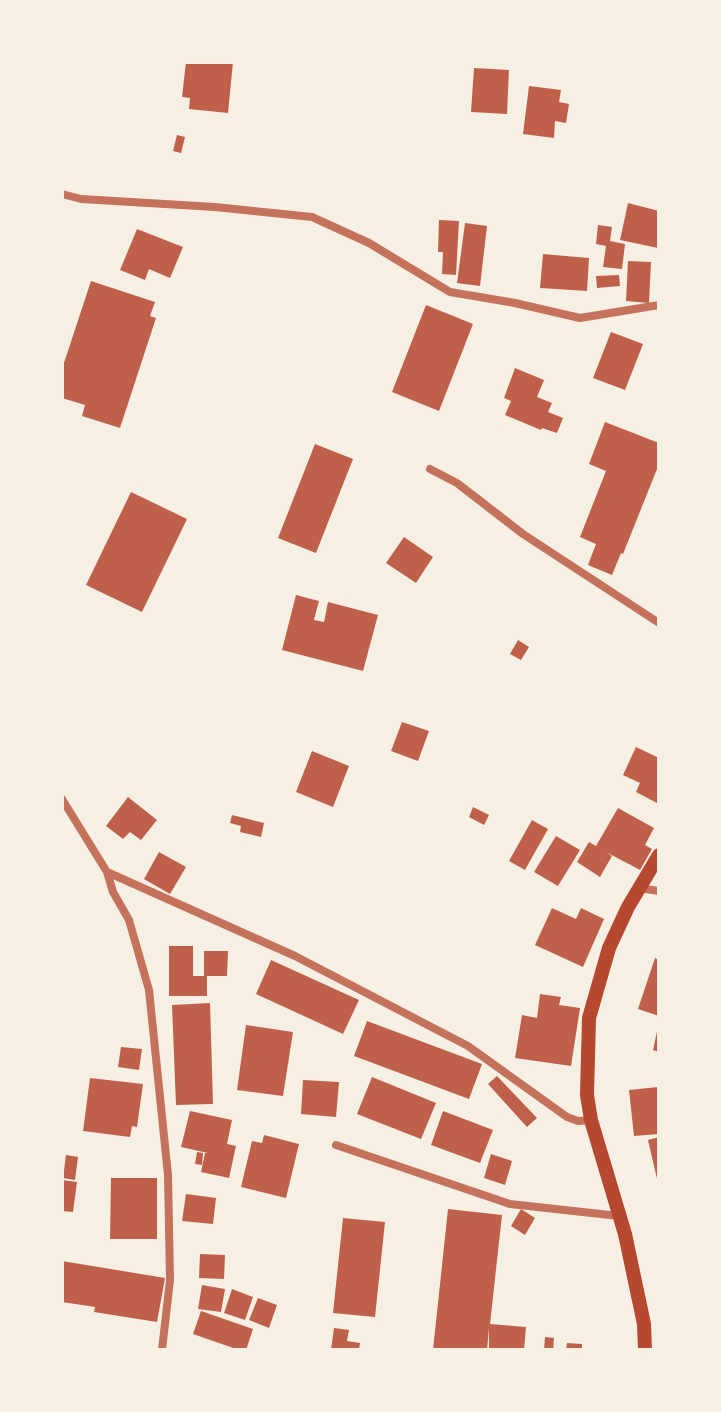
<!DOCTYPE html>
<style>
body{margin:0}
#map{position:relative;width:721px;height:1412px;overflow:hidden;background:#f6efe4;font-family:Rubik,sans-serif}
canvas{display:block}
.frame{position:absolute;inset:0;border:64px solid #f6efe4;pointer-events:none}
</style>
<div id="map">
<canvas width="721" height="1412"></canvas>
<div class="frame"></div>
</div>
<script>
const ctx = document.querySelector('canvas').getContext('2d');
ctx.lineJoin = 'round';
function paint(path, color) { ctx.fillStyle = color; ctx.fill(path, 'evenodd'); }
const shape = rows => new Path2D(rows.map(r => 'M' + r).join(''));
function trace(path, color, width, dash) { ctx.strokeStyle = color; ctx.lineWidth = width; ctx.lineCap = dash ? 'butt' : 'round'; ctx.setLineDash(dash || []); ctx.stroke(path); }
paint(shape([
 [186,62,233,62,228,113,189,109,190,98,182,97],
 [474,68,509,70,507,114,471,112],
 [529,86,561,90,559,102,569,104,566,123,555,121,554,138,523,134],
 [177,135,185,137,181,153,173,151],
 [628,203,659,211,658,248,620,240],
 [439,220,459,221,456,275,442,274,443,252,438,252],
 [465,223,487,226,480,286,457,283],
 [598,225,612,227,610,241,625,244,622,269,603,267,606,246,596,244],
 [137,229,183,247,170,278,149,269,145,280,120,270],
 [543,254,589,258,587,291,540,288],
 [628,261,651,262,649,303,626,301],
 [619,275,620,286,597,288,596,276],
 [91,281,155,302,150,316,156,318,120,428,82,416,85,405,62,398,62,369],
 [426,305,473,324,439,411,392,392],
 [611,332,643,344,625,390,593,378],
 [515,368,544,380,537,397,552,403,548,412,563,418,557,433,542,428,541,430,505,415,511,401,504,398],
 [605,422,659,443,659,464,623,554,621,553,612,575,588,565,596,544,580,537,606,471,589,464],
 [315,444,353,459,316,553,278,538],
 [131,492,187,519,142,612,86,585],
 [404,537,433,557,416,583,386,563],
 [296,595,319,601,314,620,324,622,328,602,378,615,363,671,282,650],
 [518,640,529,647,521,660,510,654],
 [402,722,429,731,418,761,391,751],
 [636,747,659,758,659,804,636,792,640,783,623,775],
 [312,751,349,766,333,807,296,792],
 [128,797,157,820,141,840,130,832,123,839,106,826],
 [473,807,489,815,484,825,469,817],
 [618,808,654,828,645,845,652,849,640,870,606,852,612,856,600,877,577,862,589,842,596,846],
 [232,815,264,823,261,837,240,832,241,826,230,823],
 [532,820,548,829,525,870,509,861],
 [556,836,580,850,558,886,534,872],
 [159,852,186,867,170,894,144,879],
 [552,908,576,919,581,908,604,919,583,967,535,945],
 [169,946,193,946,193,976,204,976,204,951,228,951,227,976,207,976,207,996,169,996],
 [655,958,659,960,659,1016,638,1009],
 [271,960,359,1000,343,1034,256,994],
 [540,994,561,997,559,1005,580,1008,571,1066,515,1058,522,1015,537,1018],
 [210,1003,213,1104,176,1105,172,1005],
 [367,1021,482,1064,469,1099,354,1056],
 [246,1025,293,1032,283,1096,237,1090],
 [658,1027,659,1027,659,1052,653,1050],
 [121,1047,142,1049,139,1070,118,1067],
 [497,1076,537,1118,527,1127,488,1084],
 [372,1077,436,1103,421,1139,357,1114],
 [90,1078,143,1084,137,1127,132,1126,130,1137,83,1131],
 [303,1080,339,1082,336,1117,301,1114],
 [658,1087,659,1134,634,1136,629,1090],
 [190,1111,232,1120,227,1144,236,1146,229,1178,201,1172,205,1153,208,1153,181,1147],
 [443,1111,493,1130,480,1163,431,1145],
 [264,1135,299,1144,286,1198,241,1187,252,1141,262,1143],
 [659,1137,659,1183,658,1183,648,1140],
 [197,1152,203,1153,202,1165,195,1164],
 [491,1154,512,1161,505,1185,484,1178],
 [66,1155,78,1157,75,1180,63,1178],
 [111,1178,157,1178,157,1239,110,1239],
 [62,1180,77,1182,73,1212,62,1211],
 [186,1194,216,1198,213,1224,182,1221],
 [448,1209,502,1215,490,1324,526,1327,524,1350,489,1350,489,1328,487,1350,433,1350],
 [521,1209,535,1218,525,1235,511,1226],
 [343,1218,385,1222,375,1317,333,1313],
 [200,1254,225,1255,224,1279,199,1278],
 [62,1261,165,1278,157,1322,94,1312,95,1307,62,1302],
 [202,1285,225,1289,221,1312,198,1309],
 [232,1289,253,1297,245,1320,224,1313],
 [258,1298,277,1305,269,1328,249,1320],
 [201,1311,253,1329,246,1350,239,1350,193,1334],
 [334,1328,349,1330,347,1341,360,1343,359,1350,331,1350],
 [545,1337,554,1338,553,1350,544,1350],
 [567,1343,582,1344,582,1350,566,1350]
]), '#bf614a');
trace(shape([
 [62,194,81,199,215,207,312,217,369,243,450,292,515,303,580,318,659,305],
 [430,469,457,483,523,534,659,623],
 [62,799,107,872,295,956,468,1046,567,1117,578,1121,591,1120],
 [107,872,113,892,129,920,149,990,168,1175,170,1280,162,1350],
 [639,888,659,891],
 [336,1145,510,1204,619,1216]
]), '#c5725c', 8);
trace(shape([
 [645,1350,644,1324,625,1234,591,1120,587,1095,589,1018,609,948,628,907,659,855]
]), '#b5482f', 14);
</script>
